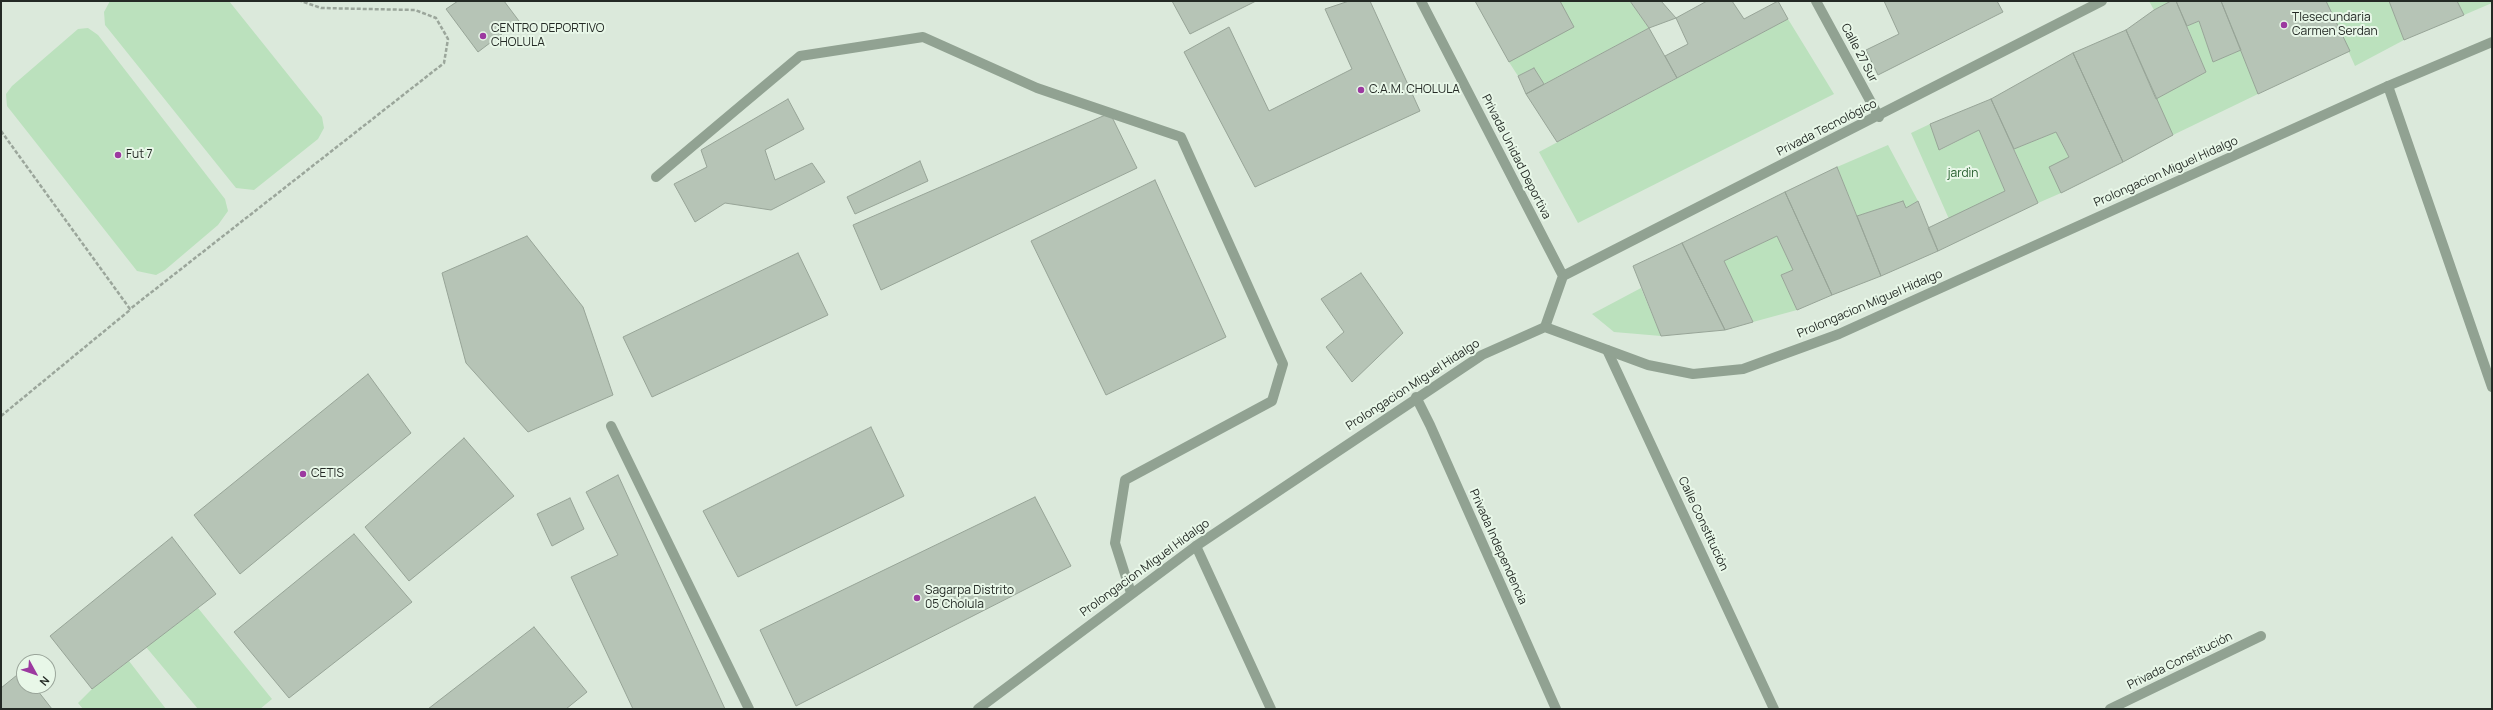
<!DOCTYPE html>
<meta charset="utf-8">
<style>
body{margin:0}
#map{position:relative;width:2493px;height:710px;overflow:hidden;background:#dbe9db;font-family:Manrope,sans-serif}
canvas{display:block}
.frame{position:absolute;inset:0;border:2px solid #242a25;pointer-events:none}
.north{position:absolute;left:16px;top:654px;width:40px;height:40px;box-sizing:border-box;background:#e8f7e8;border:1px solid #9aa59a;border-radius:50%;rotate:130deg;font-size:11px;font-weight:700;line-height:16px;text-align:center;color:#242a25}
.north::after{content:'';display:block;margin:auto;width:14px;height:18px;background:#9c39a0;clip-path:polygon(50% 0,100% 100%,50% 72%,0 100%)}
</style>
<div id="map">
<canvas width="2493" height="710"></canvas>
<div class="frame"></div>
<div class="north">N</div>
</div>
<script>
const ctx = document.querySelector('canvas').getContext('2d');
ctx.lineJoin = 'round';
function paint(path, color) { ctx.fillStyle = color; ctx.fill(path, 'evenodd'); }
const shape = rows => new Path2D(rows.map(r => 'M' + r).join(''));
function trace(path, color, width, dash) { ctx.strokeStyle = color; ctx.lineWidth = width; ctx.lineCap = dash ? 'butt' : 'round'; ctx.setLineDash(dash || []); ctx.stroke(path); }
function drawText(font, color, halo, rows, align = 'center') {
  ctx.font = font + ' Manrope,sans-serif'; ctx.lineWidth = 4; ctx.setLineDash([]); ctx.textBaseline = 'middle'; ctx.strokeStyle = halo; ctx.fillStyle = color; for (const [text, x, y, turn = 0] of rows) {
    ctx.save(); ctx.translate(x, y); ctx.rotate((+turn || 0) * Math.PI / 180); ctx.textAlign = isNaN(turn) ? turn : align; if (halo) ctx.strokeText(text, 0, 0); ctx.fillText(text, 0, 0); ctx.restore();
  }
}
paint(shape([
 [110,1,229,1,322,117,324,128,318,139,254,190,236,188,105,25,104,12],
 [1560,1,1630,1,1649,28,1544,84,1534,68,1518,76,1509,62],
 [2149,1,2171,1,2154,10],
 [2326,1,2389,1,2404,40,2355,66],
 [2457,1,2492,1,2492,3,2464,15],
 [1788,19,1834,94,1578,223,1539,152],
 [2199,21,2213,62,2241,50,2258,94,2173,135,2156,99,2206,72,2187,26],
 [88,28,98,35,225,199,228,211,218,225,165,270,156,275,137,271,7,106,6,94,12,86,78,29],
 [1930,124,1940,150,1979,130,2005,191,1949,219,1911,133],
 [2056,132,2069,157,2061,193,2038,203,2014,149],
 [1888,145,1918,201,1906,208,1903,202,1857,216,1837,167],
 [1777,236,1793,270,1781,275,1797,310,1753,322,1724,261],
 [1641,288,1661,336,1614,332,1592,314],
 [198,608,272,699,260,709,198,709,146,647],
 [129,661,166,709,83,709,78,703,92,689]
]), '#bbe1bd');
const building = shape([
 [458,1,504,1,519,21,478,52,446,9,458,1],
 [1172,1,1256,1,1190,34,1172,1],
 [1349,1,1370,1,1420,111,1255,187,1184,52,1229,27,1269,111,1352,69,1325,9,1349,1],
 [1475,1,1560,1,1574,27,1509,62,1475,1],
 [1630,1,1661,1,1676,18,1649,28,1630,1],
 [1707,1,1732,1,1744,19,1778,1,1788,19,1677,78,1665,56,1688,44,1676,18,1707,1],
 [1884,1,1997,1,2003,12,1878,75,1866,50,1899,34,1884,1],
 [2171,1,2176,1,2206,72,2156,99,2126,30,2154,10,2171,1],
 [2176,1,2221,1,2241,50,2213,62,2199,21,2187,26,2176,1],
 [2221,1,2326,1,2350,51,2258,94,2221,1],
 [2389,1,2457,1,2464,15,2404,40,2389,1],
 [1649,28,1677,78,1557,142,1526,94,1649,28],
 [2126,30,2173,135,2123,162,2073,53,2126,30],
 [2073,53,2123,162,2061,193,2049,167,2069,157,2056,132,2014,149,1991,99,2073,53],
 [1534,68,1544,84,1526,94,1518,76,1534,68],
 [788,99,804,129,765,150,775,180,812,163,825,182,771,210,725,203,695,222,674,184,707,167,701,150,788,99],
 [1991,99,2038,203,1938,251,1928,228,2005,191,1979,130,1939,150,1930,124,1991,99],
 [1110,113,1137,168,881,290,853,225,1110,113],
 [920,161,928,181,855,214,847,197,920,161],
 [1837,167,1881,276,1832,295,1785,192,1837,167],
 [1155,180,1226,337,1106,395,1031,241,1155,180],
 [1785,192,1832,295,1797,310,1781,275,1793,270,1777,236,1724,261,1753,322,1725,330,1682,243,1785,192],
 [1903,201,1906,208,1918,201,1938,251,1881,276,1857,216,1903,201],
 [527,236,583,307,613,395,528,432,466,363,442,273,527,236],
 [1682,243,1725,330,1661,336,1633,266,1682,243],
 [798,253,828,315,652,397,623,337,798,253],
 [1361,273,1403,333,1352,382,1326,347,1344,332,1321,299,1361,273],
 [368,374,411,433,240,574,194,515,368,374],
 [871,427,904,496,738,577,703,511,871,427],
 [464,438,514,496,409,581,365,527,464,438],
 [618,475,725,709,633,709,571,577,618,555,586,492,618,475],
 [1035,497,1071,566,796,706,760,630,1035,497],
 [570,498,584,529,552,546,537,514,570,498],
 [354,534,412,602,289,698,234,632,354,534],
 [172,537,216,594,92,689,50,636,172,537],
 [534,627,587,692,566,709,428,709,534,627],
 [22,671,24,674,24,686,34,686,52,709,1,709,1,688,22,671]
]);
paint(building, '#b6c4b6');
trace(building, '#97a497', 1);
trace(shape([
 [1,131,130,309,444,63,448,39,436,18,415,10,321,8,301,1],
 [1,416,130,310]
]), '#9ba69b', 2.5, [4, 2]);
trace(shape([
 [2388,86,2492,387],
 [656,177,800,56,923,37,1037,88,1181,137,1283,364,1272,401,1125,480,1115,543,1131,593],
 [611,426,749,709]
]), '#91a292', 10);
trace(shape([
 [1421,1,1563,276,1545,327],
 [1816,1,1879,117],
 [1563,276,2102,1],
 [1607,350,1774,709],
 [1416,397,1430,425,1556,709],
 [1196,546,1271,709],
 [2110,709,2261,636]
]), '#91a292', 10);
trace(shape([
 [978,709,1196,546,1482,355,1545,327,1648,365,1693,374,1743,369,1839,334,2388,86,2492,42]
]), '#91a292', 10);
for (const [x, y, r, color] of [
 [2284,25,4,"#9c39a0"],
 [483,36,4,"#9c39a0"],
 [1361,90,4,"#9c39a0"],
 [118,155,4,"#9c39a0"],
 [303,474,4,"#9c39a0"],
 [917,598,4,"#9c39a0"]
]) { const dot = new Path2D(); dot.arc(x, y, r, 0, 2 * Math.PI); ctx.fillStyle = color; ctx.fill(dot); trace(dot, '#e8f7e8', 1.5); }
drawText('12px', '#242a25', '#e8f7e8', [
 ["Tlesecundaria",2292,18],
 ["Carmen Serdan",2292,32],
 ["CENTRO DEPORTIVO",491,29],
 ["CHOLULA",491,43],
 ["C.A.M. CHOLULA",1369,90],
 ["Fut 7",126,155],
 ["CETIS",311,474],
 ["Sagarpa Distrito",925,591],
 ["05 Cholula",925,605]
], 'left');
drawText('12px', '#242a25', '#e8f7e8', [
 ["Calle 27 Sur",1859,53,62],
 ["Privada Tecnológico",1827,128,-27],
 ["Privada Unidad Deportiva",1516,157,63],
 ["Prolongacion Miguel Hidalgo",2166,172,-24],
 ["Prolongacion Miguel Hidalgo",1870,304,-23],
 ["Prolongacion Miguel Hidalgo",1413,385,-33],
 ["Calle Constitución",1703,524,65],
 ["Privada Independencia",1498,547,66],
 ["Prolongacion Miguel Hidalgo",1145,568,-36],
 ["Privada Constitución",2180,661,-26]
]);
drawText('12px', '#225b2a', '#e8f7e8', [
 ["jardìn",1963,174]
]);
</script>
